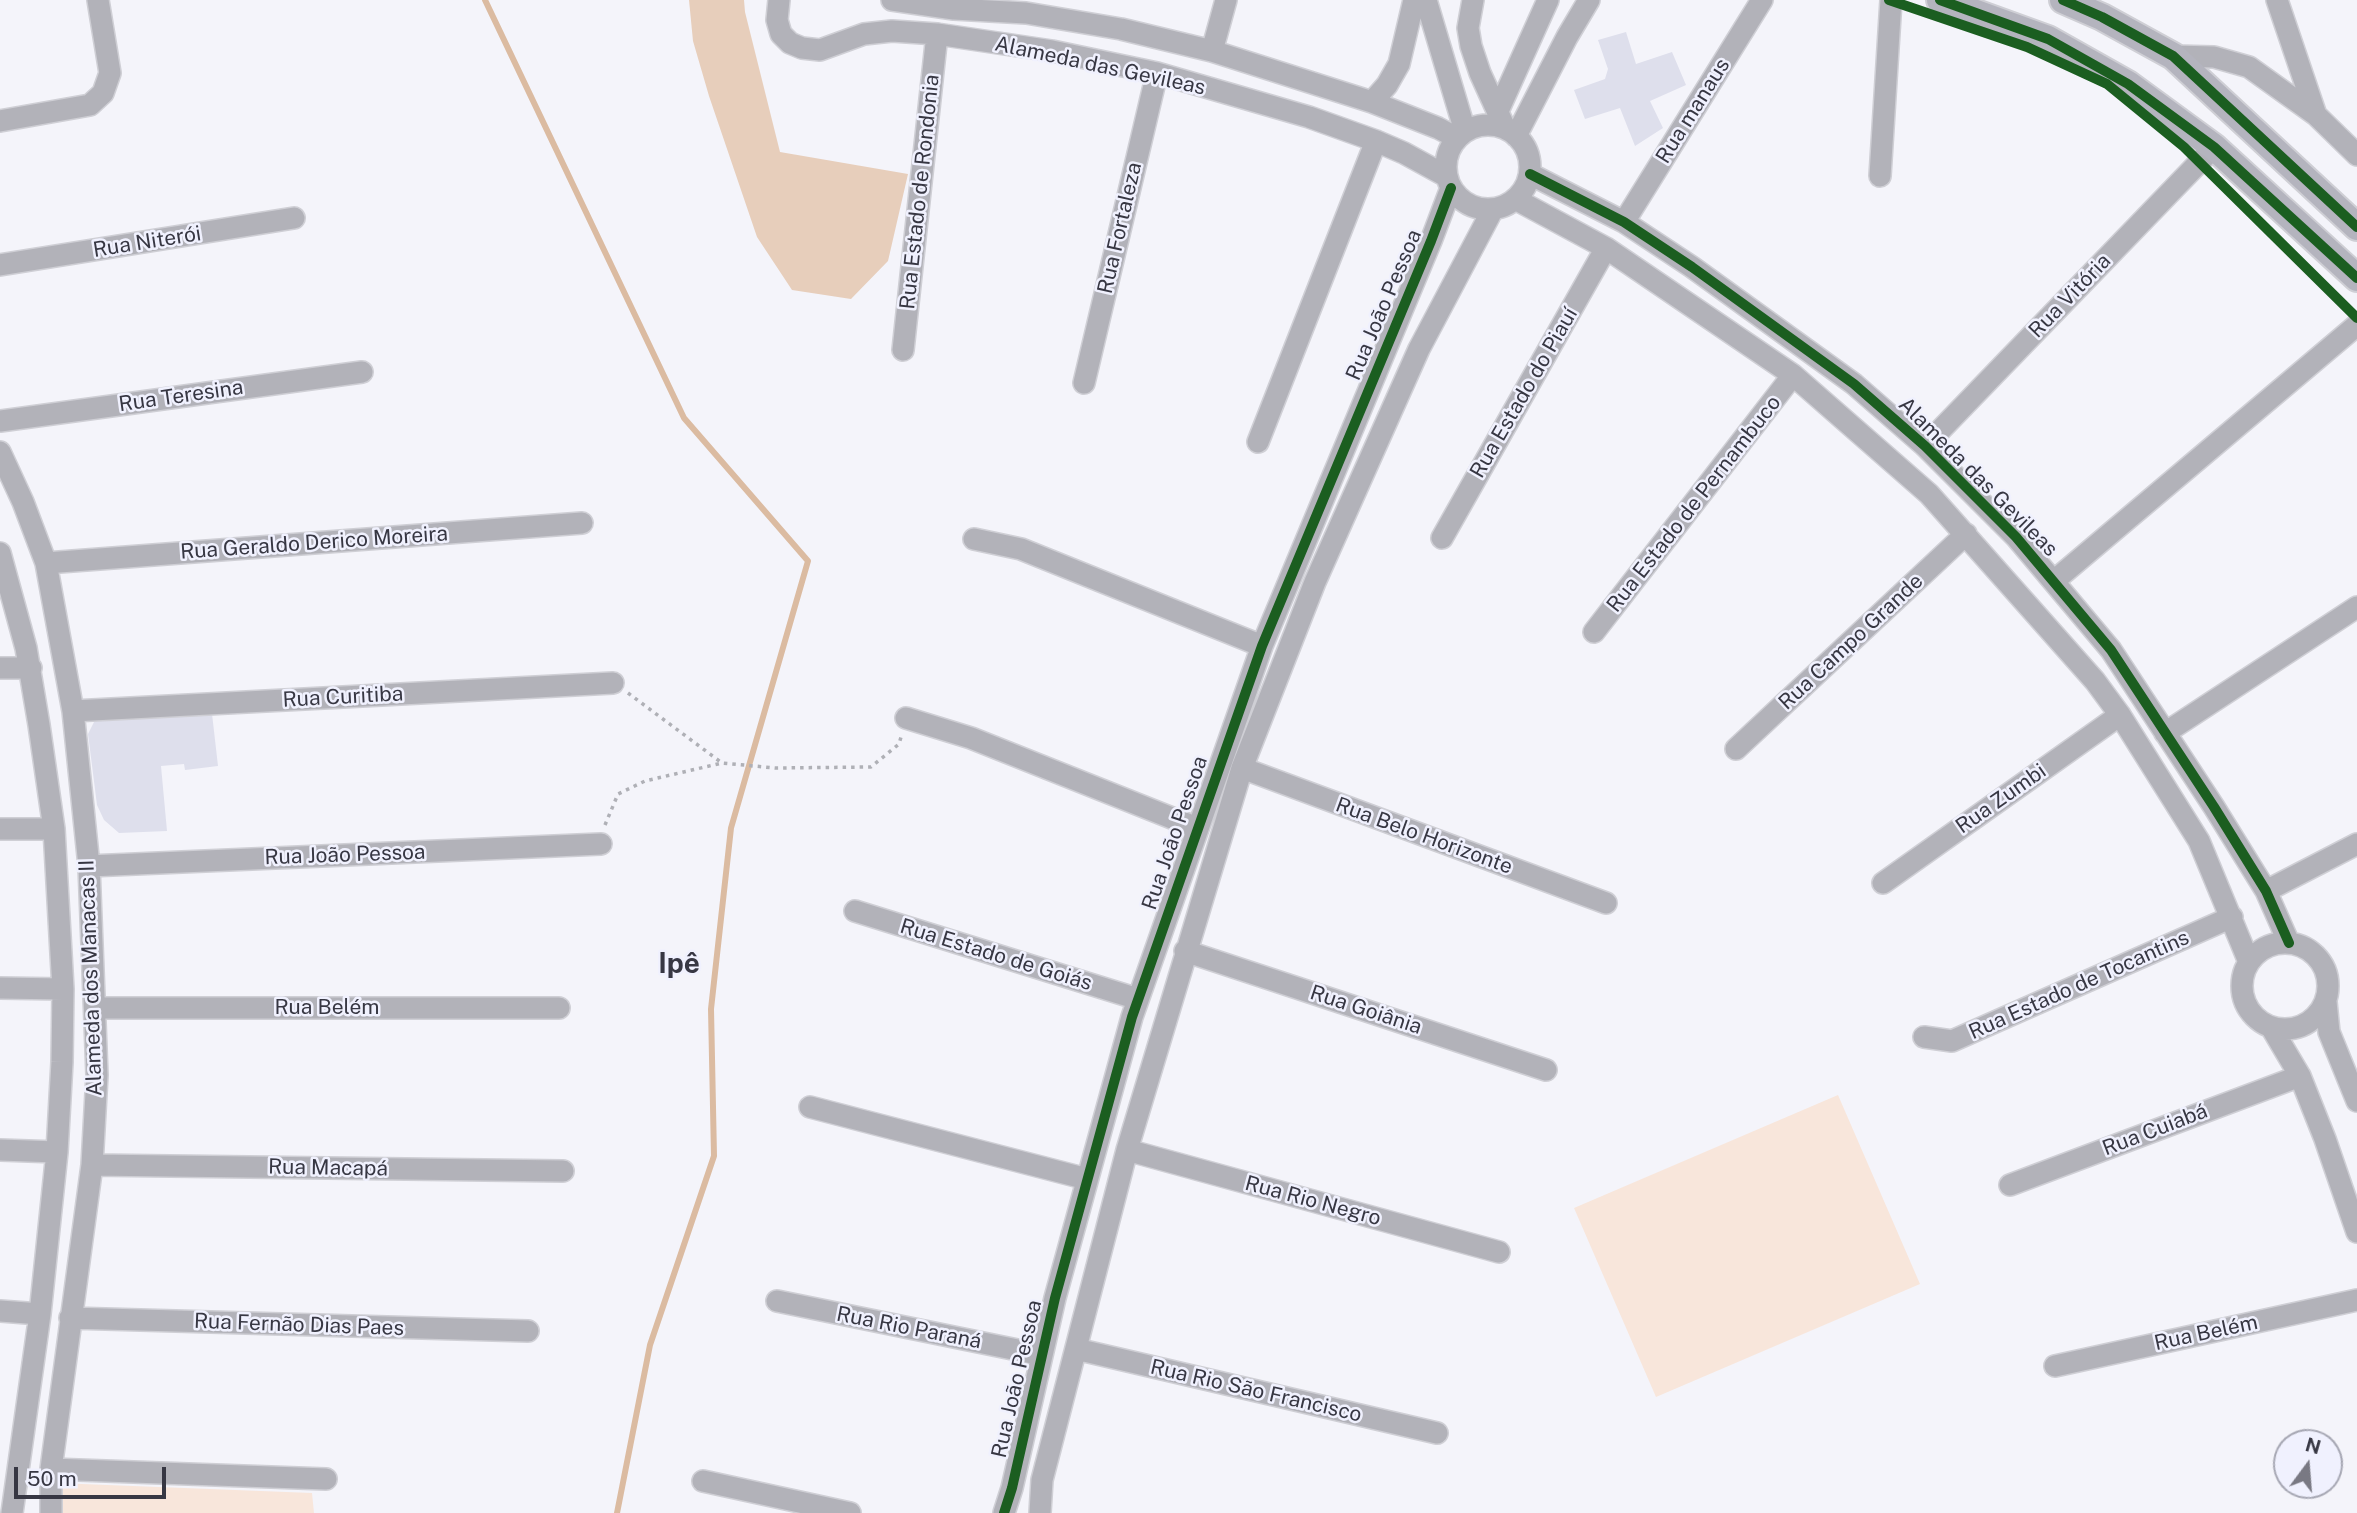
<!DOCTYPE html>
<meta charset="utf-8">
<style>
body{margin:0}
#map{position:relative;width:2357px;height:1513px;overflow:hidden;background:#f4f4fa;font-family:"Public Sans",sans-serif}
canvas{display:block}
.north{position:absolute;left:2273px;top:1429px;width:70px;height:70px;box-sizing:border-box;background:#f0f1fe;border:2px solid #a6a7b3;border-radius:50%;rotate:16deg;font-size:19px;font-weight:700;line-height:28px;text-align:center;color:#373743}
.north::after{content:'';display:block;margin:auto;width:24px;height:32px;background:#797983;clip-path:polygon(50% 0,100% 100%,50% 72%,0 100%)}
.scale{position:absolute;left:14px;top:1467px;width:152px;height:32px;box-sizing:border-box;border:4px solid #373743;border-top:0;padding-left:9px;font-size:21px;line-height:24px;white-space:nowrap;color:#373743;-webkit-text-stroke:5px #f0f1fe;paint-order:stroke}
</style>
<div id="map">
<canvas width="2357" height="1513"></canvas>
<div class="north">N</div>
<div class="scale">50 m</div>
</div>
<script>
const ctx = document.querySelector('canvas').getContext('2d');
ctx.lineJoin = 'round';
function paint(path, color) { ctx.fillStyle = color; ctx.fill(path, 'evenodd'); }
const shape = rows => new Path2D(rows.map(r => 'M' + r).join(''));
function trace(path, color, width, dash) { ctx.strokeStyle = color; ctx.lineWidth = width; ctx.lineCap = dash ? 'butt' : 'round'; ctx.setLineDash(dash || []); ctx.stroke(path); }
function drawText(font, color, halo, rows, align = 'center') {
  ctx.font = font + ' "Public Sans",sans-serif'; ctx.lineWidth = 5; ctx.setLineDash([]); ctx.textBaseline = 'middle'; ctx.strokeStyle = halo; ctx.fillStyle = color; for (const [text, x, y, turn = 0] of rows) {
    ctx.save(); ctx.translate(x, y); ctx.rotate((+turn || 0) * Math.PI / 180); ctx.textAlign = isNaN(turn) ? turn : align; if (halo) ctx.strokeText(text, 0, 0); ctx.fillText(text, 0, 0); ctx.restore();
  }
}
paint(shape([
 [1838,1095,1920,1284,1656,1397,1574,1208],
 [56,1483,312,1493,314,1513,59,1513]
]), '#f8e6db');
paint(shape([
 [689,0,744,0,745,12,780,152,908,174,888,261,851,299,792,290,757,237,709,96,693,41]
]), '#e7cebb');
trace(shape([
 [485,0,684,418,808,561,731,828,711,1009,714,1156,650,1345,617,1513]
]), '#dbbba1', 6);
paint(shape([
 [1626,32,1636,64,1672,52,1686,85,1650,101,1663,128,1635,146,1620,108,1585,119,1574,90,1605,79,1608,69,1598,40],
 [211,705,218,766,185,770,184,764,161,766,167,831,119,833,104,820,97,805,88,734,96,718]
]), '#dedfec');
const minor = shape([
 [779,0,777,20,781,34,790,43,802,48,820,50,864,34,892,31,937,34,1052,51,1157,73,1309,117,1376,141,1404,153,1446,176],
 [892,0,954,9,1026,13,1121,29,1212,51,1372,102,1438,128,1457,138],
 [1426,0,1465,131],
 [1473,0,1468,28,1471,46,1480,73,1505,128],
 [2277,0,2316,115],
 [1212,51,1226,0],
 [2173,56,2214,57,2249,67,2316,115,2357,155],
 [1372,102,1387,85,1399,64,1414,0],
 [1498,111,1548,0],
 [0,121,90,105,103,93,110,73,98,0],
 '1446 167a42 42 0 1 1 84 0a42 42 0 1 1-84 0Z',
 [1516,136,1567,37,1589,0],
 [1530,174,1624,222,1692,267,1854,384,1925,446,2016,537,2111,650,2214,807,2266,891,2289,943],
 [1880,176,1891,0],
 [1515,199,1606,248,1793,375,1929,494,2095,681,2120,715,2199,841,2249,962],
 [1624,222,1762,0],
 [0,265,294,218],
 [903,350,937,34],
 [1084,383,1157,73],
 [0,421,362,372],
 [1258,442,1376,141],
 [1925,446,2214,147],
 [0,452,23,502,46,563,73,711,89,866,97,1075,92,1165,51,1469,51,1513],
 [1442,538,1606,248],
 [974,539,1021,549,1262,646],
 [0,553,26,648,39,725,54,829,63,989,62,1062,57,1152,40,1314,12,1513],
 [46,563,582,523],
 [2054,581,2357,325],
 [1594,632,1793,375],
 [0,668,31,668],
 [73,711,613,683],
 [906,718,971,738,1197,828],
 [2165,733,2357,607],
 [1736,749,1966,534],
 [1242,768,1606,903],
 [0,829,54,829],
 [89,866,601,844],
 [1883,883,2120,715],
 [2266,891,2357,844],
 [855,911,1138,999],
 '2242 986a43 43 0 1 1 86 0a43 43 0 1 1-86 0Z',
 [1185,951,1546,1070],
 [0,988,63,989],
 [2326,1002,2329,1032,2357,1101],
 [95,1008,559,1008],
 [2271,1027,2300,1076,2325,1139,2357,1232],
 [1924,1037,1952,1041,2232,917],
 [810,1107,1087,1179],
 [0,1150,57,1152],
 [1127,1150,1499,1252],
 [92,1165,563,1171],
 [2010,1185,2300,1076],
 [777,1301,1042,1355],
 [0,1311,40,1314],
 [70,1318,528,1331],
 [1076,1349,1437,1433],
 [2055,1366,2357,1300],
 [51,1469,326,1479],
 [703,1481,850,1513],
 [1004,1513,1012,1488,1055,1298,1132,1017,1262,646,1431,241,1451,188],
 [1040,1513,1042,1480,1127,1150,1242,768,1315,582,1419,349,1493,209]
]);
const major = shape([
 [1940,0,2048,39,2128,84,2214,147,2357,278],
 [2063,0,2102,17,2173,56,2357,227]
]);
trace(minor, '#cfcfd5', 24);
trace(major, '#cfcfd5', 30);
trace(shape([
 [628,693,722,763],
 [605,825,618,794,645,781,722,763,775,768,871,767,899,744,901,737]
]), '#afb0b6', 3.5, [3.5, 5]);
trace(minor, '#b2b2b9', 21);
trace(major, '#b4b4be', 26);
trace(shape([
 [1889,0,2027,47,2107,84,2184,147,2357,318],
 [1940,0,2048,39,2128,84,2214,147,2357,278],
 [2063,0,2102,17,2173,56,2357,227],
 [1530,174,1624,222,1692,267,1854,384,1925,446,2016,537,2111,650,2214,807,2266,891,2289,943],
 [1004,1513,1012,1488,1055,1298,1132,1017,1262,646,1431,241,1451,188]
]), '#1b5e20', 10);
drawText('21px', '#373743', '#f0f1fe', [
 ["Alameda das Gevileas",1100,66,12],
 ["Rua manaus",1693,111,-58],
 ["Rua Estado de Rondonia",920,192,-84],
 ["Rua Fortaleza",1120,228,-77],
 ["Rua Niterói",147,242,-9],
 ["Rua Vitória",2070,296,-46],
 ["Rua João Pessoa",1384,305,-67],
 ["Rua Estado do Piauí",1524,393,-60],
 ["Rua Teresina",181,396,-8],
 ["Alameda das Gevileas",1978,477,45],
 ["Rua Estado de Pernambuco",1694,504,-52],
 ["Rua Geraldo Derico Moreira",314,543,-4],
 ["Rua Campo Grande",1851,642,-43],
 ["Rua Curitiba",343,697,-3],
 ["Rua Zumbi",2001,799,-35],
 ["Rua João Pessoa",1175,833,-71],
 ["Rua Belo Horizonte",1424,836,20],
 ["Rua João Pessoa",345,855,-2],
 ["Rua Estado de Goiás",996,955,17],
 ["Alameda dos Manacas II",91,978,-92],
 ["Rua Estado de Tocantins",2079,985,-24],
 ["Rua Belém",327,1008],
 ["Rua Goiânia",1366,1010,18],
 ["Rua Cuiabá",2155,1130,-21],
 ["Rua Macapá",328,1168,1],
 ["Rua Rio Negro",1313,1201,15],
 ["Rua Fernão Dias Paes",299,1325,2],
 ["Rua Rio Paraná",909,1328,11],
 ["Rua Belém",2206,1333,-12],
 ["Rua João Pessoa",1017,1379,-77],
 ["Rua Rio São Francisco",1256,1391,13]
]);
drawText('bold 28px', '#373743', '#f0f1fe', [
 ["Ipê",679,964]
]);
</script>
